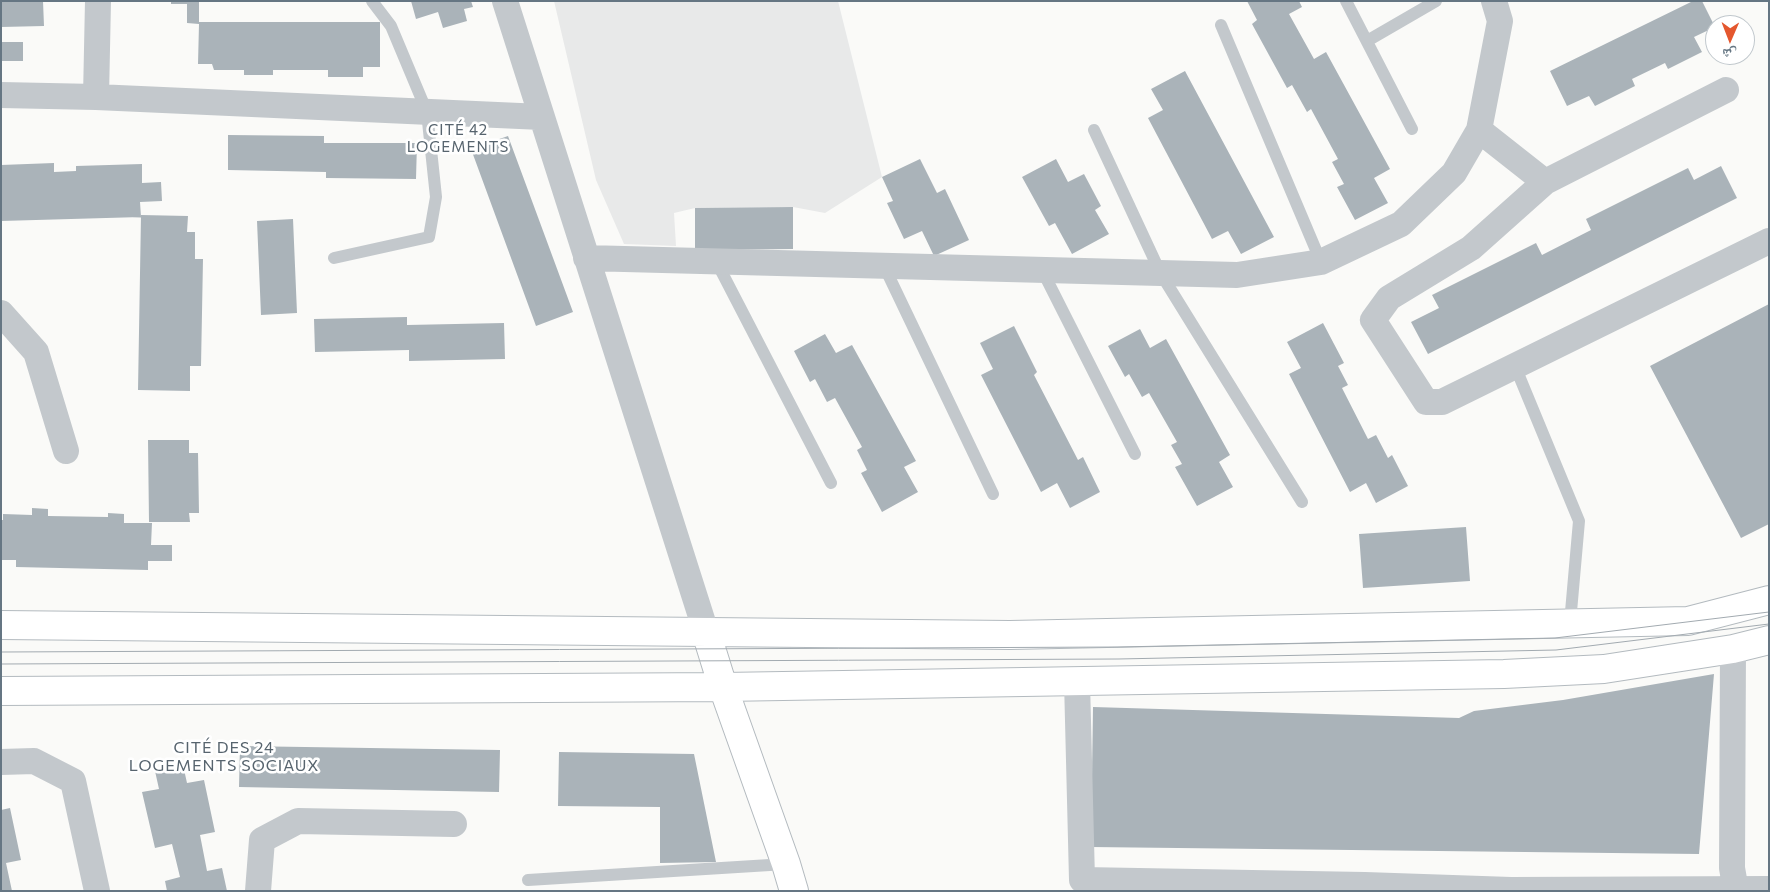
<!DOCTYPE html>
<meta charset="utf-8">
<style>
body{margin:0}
#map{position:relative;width:1770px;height:892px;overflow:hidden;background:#fafaf8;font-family:Commissioner,"Noto Naskh Arabic",sans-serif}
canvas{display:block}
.frame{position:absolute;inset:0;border:2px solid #657683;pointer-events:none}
.north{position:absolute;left:1705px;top:15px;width:50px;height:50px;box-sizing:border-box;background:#fff;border:1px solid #c1c8cd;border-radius:50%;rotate:181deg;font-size:14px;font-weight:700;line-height:20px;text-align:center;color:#657683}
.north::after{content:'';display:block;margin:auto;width:18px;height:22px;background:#e4572e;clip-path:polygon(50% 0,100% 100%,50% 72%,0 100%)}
</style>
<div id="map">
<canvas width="1770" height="892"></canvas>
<div class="frame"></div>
<div class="north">ش</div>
</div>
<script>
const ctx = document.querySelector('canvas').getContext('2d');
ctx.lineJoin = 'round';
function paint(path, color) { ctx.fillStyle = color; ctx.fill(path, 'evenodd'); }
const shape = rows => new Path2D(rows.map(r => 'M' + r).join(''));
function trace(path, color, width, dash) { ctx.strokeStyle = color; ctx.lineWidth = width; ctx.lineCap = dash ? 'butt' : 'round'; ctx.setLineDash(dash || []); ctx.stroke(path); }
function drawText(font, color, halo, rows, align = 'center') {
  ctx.font = font + ' Commissioner,sans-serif'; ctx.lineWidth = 5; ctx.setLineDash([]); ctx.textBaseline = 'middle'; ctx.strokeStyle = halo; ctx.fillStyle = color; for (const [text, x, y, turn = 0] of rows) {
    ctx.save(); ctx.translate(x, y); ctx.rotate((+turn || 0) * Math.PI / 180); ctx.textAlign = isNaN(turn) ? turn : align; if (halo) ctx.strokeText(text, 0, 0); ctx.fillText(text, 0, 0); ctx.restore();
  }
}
paint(shape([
 [554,1,838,1,882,177,825,213,793,207,695,208,674,213,676,246,624,244,596,180]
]), '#e8e9e9');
paint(shape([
 [1,1,43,1,44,26,1,27],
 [171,1,199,1,199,22,380,22,380,67,363,67,363,77,328,77,328,70,273,70,273,75,244,75,244,70,214,70,212,64,198,64,199,24,187,23,187,4,171,4],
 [411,1,471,1,473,7,464,9,467,21,443,28,438,12,416,19],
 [1247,1,1299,1,1302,7,1289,14,1314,59,1326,52,1390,169,1374,178,1388,203,1355,220,1337,187,1344,184,1332,162,1338,159,1311,109,1307,112,1292,85,1287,88,1252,24,1257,20],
 [1693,1,1702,1,1715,27,1694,37,1702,52,1668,69,1665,63,1632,79,1635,86,1595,106,1589,96,1567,106,1550,71],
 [1,42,23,42,23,61,1,61],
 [1185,71,1274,237,1241,254,1228,231,1212,239,1148,118,1163,110,1151,89],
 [228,135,324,136,324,143,417,143,416,179,326,178,326,172,228,170],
 [508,136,573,312,536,326,471,149],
 [920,159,937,193,945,189,969,240,934,256,922,231,904,239,887,203,893,201,882,177],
 [1056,159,1068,182,1084,174,1101,206,1095,210,1109,234,1072,254,1055,223,1049,226,1022,177],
 [54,163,54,172,76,171,76,166,142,164,142,183,161,182,162,201,140,202,141,217,1,221,1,165],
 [1721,166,1737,198,1428,354,1411,322,1439,308,1432,295,1536,243,1542,255,1591,230,1586,219,1688,168,1694,180],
 [793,207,793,249,695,250,695,208],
 [141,215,188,216,187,232,195,232,195,259,203,259,201,366,190,366,190,391,138,390],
 [293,219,297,313,261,315,257,221],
 [1769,304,1769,524,1741,538,1650,366],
 [407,317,407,325,504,323,505,359,409,361,409,350,315,352,314,319],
 [1323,323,1344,363,1338,366,1348,385,1342,388,1368,439,1376,435,1388,458,1392,455,1408,486,1376,503,1366,483,1350,492,1289,374,1301,368,1287,342],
 [1014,326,1037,372,1034,375,1078,460,1083,457,1100,492,1070,508,1057,483,1041,492,981,375,993,369,980,343],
 [1140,329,1150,348,1166,339,1230,455,1219,462,1233,487,1197,506,1175,467,1182,464,1171,445,1177,442,1149,393,1142,397,1129,374,1125,377,1108,346],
 [825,334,836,353,852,345,916,461,904,467,918,492,882,512,861,473,867,470,857,450,862,447,835,398,827,402,815,379,810,382,794,351],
 [148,440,189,440,189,453,198,453,199,513,189,513,190,522,149,522],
 [32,508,48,509,48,516,108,517,108,513,124,514,124,523,152,523,151,545,172,545,172,561,148,561,148,570,16,567,16,560,1,560,1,520,3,520,3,514,32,515],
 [1466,527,1470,581,1363,588,1359,534],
 [1714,674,1699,854,1091,847,1093,707,1459,718,1474,711,1563,700],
 [240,746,500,750,499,792,239,787],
 [559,752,694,754,716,862,660,863,660,807,558,806],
 [183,765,187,783,204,780,215,832,200,835,207,871,222,868,227,891,167,891,165,881,180,877,172,844,155,848,142,792,159,789,155,771],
 [10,808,21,860,6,863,12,891,1,891,1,810]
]), '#aab3b9');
const secondary = shape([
 [1,625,1010,635,1688,621,1769,600],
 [706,632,723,687,786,864,794,891],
 [1,691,723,687,1504,674,1604,669,1733,649,1769,640]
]);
trace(secondary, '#b3babf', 30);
trace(shape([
 [1346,1,1412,129],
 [1221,25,1321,262],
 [1367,41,1436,1],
 [1094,130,1161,274,1302,502],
 [334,258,429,237,436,197,427,112,391,26,372,1],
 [716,261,831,483],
 [884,266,993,494],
 [1042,270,1135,454],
 [1515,366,1579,521,1570,623],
 [528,880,786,864]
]), '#c3c8cc', 12);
trace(shape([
 [505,1,706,632],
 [1726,90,1545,182,1471,248,1389,298,1373,320,1426,402,1442,402,1769,241],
 [1,95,96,97,542,117],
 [96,97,98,1],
 [1479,130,1545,182],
 [586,258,1237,275,1321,262,1401,224,1454,173,1479,130,1500,21,1494,1],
 [1,313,36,352,66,451],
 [1733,649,1732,868,1736,891],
 [1077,681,1082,880,1365,885,1511,890,1769,889],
 [1,762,34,761,73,781,97,891],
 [258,891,262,840,298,821,454,824]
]), '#c3c8cc', 26);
trace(secondary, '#fff', 28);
trace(shape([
 [1,652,1118,647,1555,638,1769,612],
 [1,664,1118,659,1556,650,1769,624]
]), '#a2aab0', 1);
ctx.letterSpacing = '1px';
drawText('15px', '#57646e', '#fff', [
 ["CITÉ 42",458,130],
 ["LOGEMENTS",458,147]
]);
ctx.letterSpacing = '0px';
ctx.letterSpacing = '1px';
drawText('16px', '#57646e', '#fff', [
 ["CITÉ DES 24",224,748],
 ["LOGEMENTS SOCIAUX",224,766]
]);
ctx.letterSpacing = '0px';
</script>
